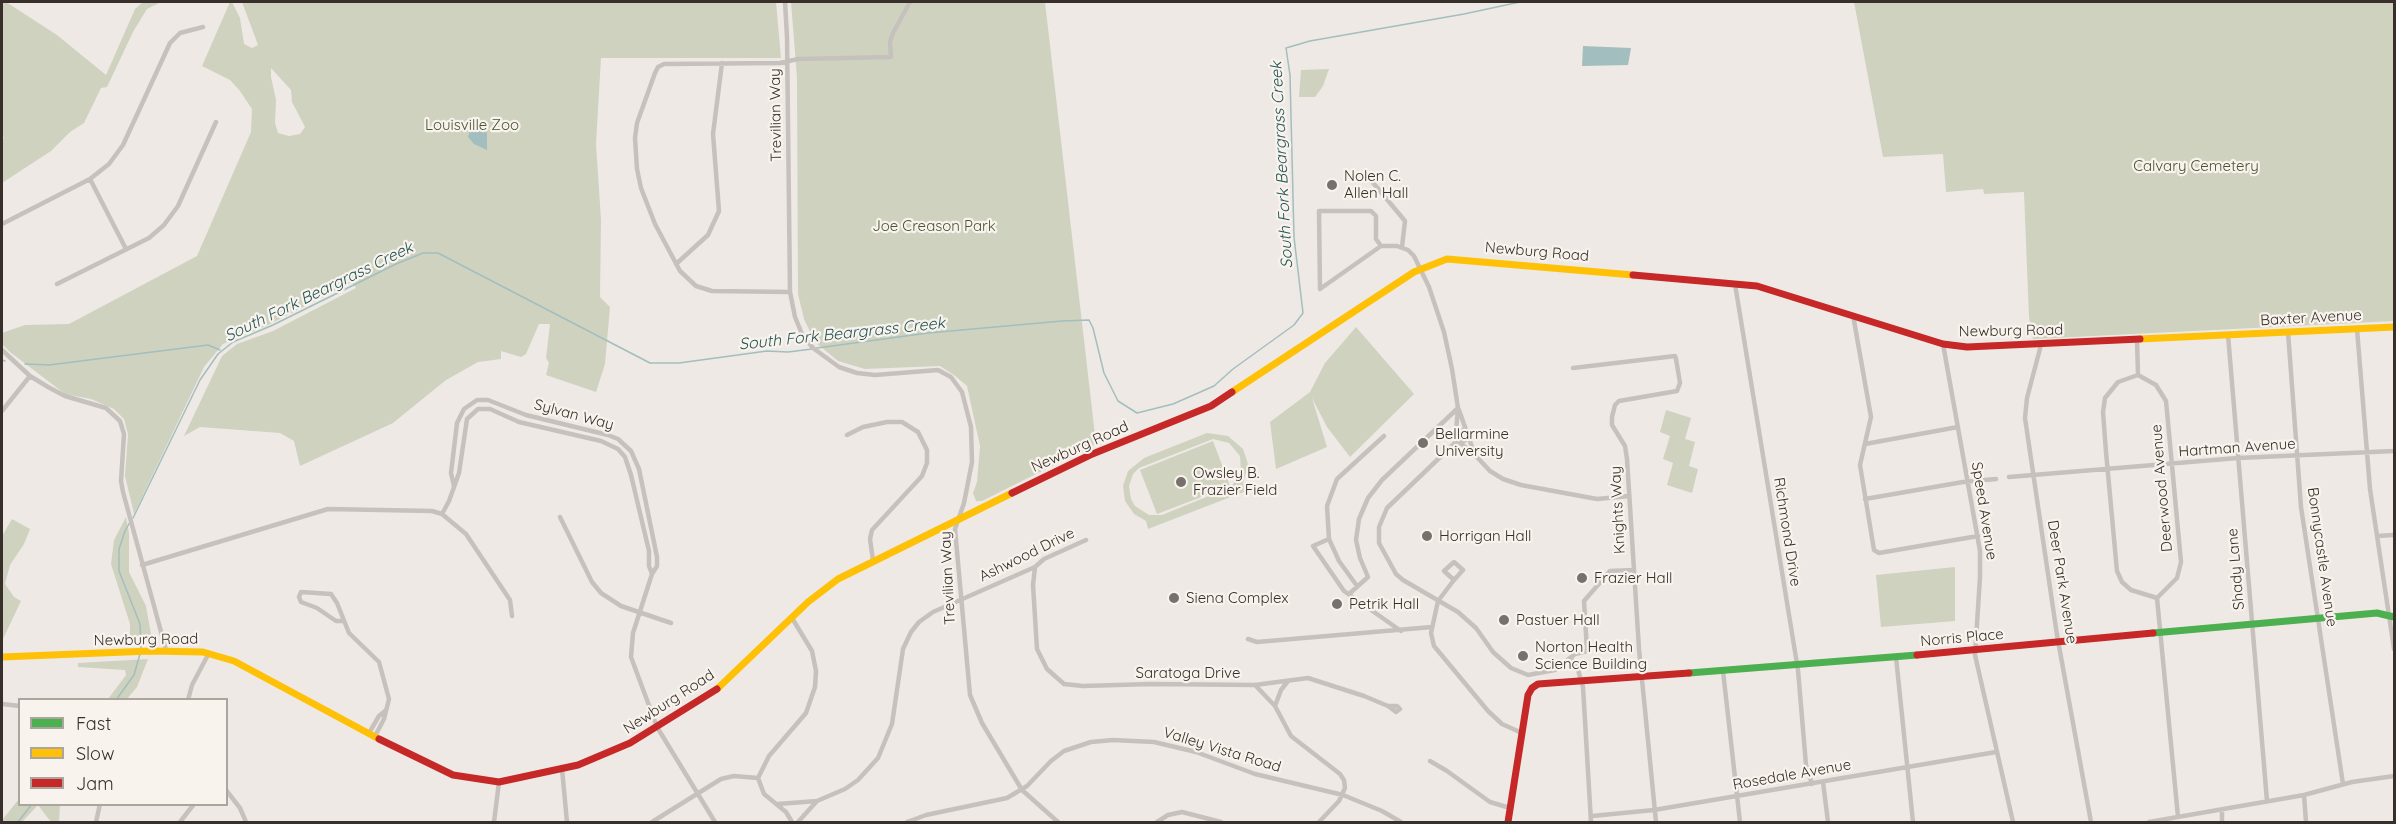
<!DOCTYPE html>
<style>
body{margin:0}
#map{position:relative;width:2396px;height:824px;overflow:hidden;background:#eee9e5;font-family:Quicksand,sans-serif}
canvas{display:block}
.frame{position:absolute;inset:0;border:3px solid #382f2b;pointer-events:none}
.legend{position:absolute;left:18px;top:698px;width:210px;height:108px;box-sizing:border-box;background:#f9f3ed;border:2px solid #aca59f;margin:0;padding:8px 10px;list-style:none;font-size:18px;color:#382f2b}
.legend li{display:flex;align-items:center;gap:12px;height:30px}
.legend b{width:30px;border:2px solid #aca59f}
</style>
<div id="map">
<canvas width="2396" height="824"></canvas>
<div class="frame"></div>
<ul class="legend">
<li><b style="height:8px;background:#4caf50"></b>Fast</li>
<li><b style="height:8px;background:#ffc107"></b>Slow</li>
<li><b style="height:8px;background:#c62828"></b>Jam</li>
</ul>
</div>
<script>
const ctx = document.querySelector('canvas').getContext('2d');
ctx.lineJoin = 'round';
function paint(path, color) { ctx.fillStyle = color; ctx.fill(path, 'evenodd'); }
const shape = rows => new Path2D(rows.map(r => 'M' + r).join(''));
function trace(path, color, width, dash) { ctx.strokeStyle = color; ctx.lineWidth = width; ctx.lineCap = dash ? 'butt' : 'round'; ctx.setLineDash(dash || []); ctx.stroke(path); }
function drawText(font, color, halo, rows, align = 'center') {
  ctx.font = font + ' Quicksand,sans-serif'; ctx.lineWidth = 4.5; ctx.setLineDash([]); ctx.textBaseline = 'middle'; ctx.strokeStyle = halo; ctx.fillStyle = color; for (const [text, x, y, turn = 0] of rows) {
    ctx.save(); ctx.translate(x, y); ctx.rotate((+turn || 0) * Math.PI / 180); ctx.textAlign = isNaN(turn) ? turn : align; if (halo) ctx.strokeText(text, 0, 0); ctx.fillText(text, 0, 0); ctx.restore();
  }
}
paint(shape([
 [2,2,6,2,57,35,106,75,135,9,143,2,161,2,147,9,133,32,107,87,101,88,84,123,70,132,51,151,2,183,2,142,4,137,2,136],
 [230,2,232,2,240,18,244,44,252,48,258,45,242,2,776,2,781,58,601,58,596,144,601,220,600,297,610,307,605,364,596,392,546,375,549,363,546,358,550,324,539,324,526,354,521,357,501,351,501,359,478,362,446,380,393,423,300,466,294,441,280,433,200,427,184,436,222,356,237,344,273,331,356,288,352,282,266,326,223,344,204,367,134,514,125,476,128,434,124,419,114,409,91,399,65,394,10,352,2,344,2,333,25,325,69,324,197,256,251,132,252,109,240,91,230,80,202,66],
 [271,68,291,90,292,102,305,127,300,134,289,136,278,133,275,123,276,100,271,77],
 [791,2,1045,2,1096,444,982,501,976,501,973,493,977,482,980,446,967,386,954,375,940,366,865,369,838,361,815,342,804,319,798,294,797,78],
 [1854,2,2394,2,2394,321,2033,339,2029,317,2024,192,1984,194,1983,189,1946,192,1943,154,1883,157],
 [1329,69,1323,86,1315,97,1299,97,1301,70],
 [1356,327,1414,394,1350,457,1327,427,1312,398,1327,447,1276,469,1270,422,1310,392,1325,363],
 [1666,410,1691,418,1685,439,1695,442,1689,466,1698,469,1692,493,1667,485,1673,463,1663,459,1670,436,1660,432],
 [1207,433,1228,436,1243,449,1248,464,1243,484,1246,491,1148,529,1146,521,1134,514,1125,501,1123,486,1128,471,1144,458],
 [1213,439,1229,443,1240,456,1241,473,1231,487,1162,515,1149,515,1135,506,1131,499,1129,486,1133,474,1139,468],
 [1213,441,1230,486,1157,514,1140,470],
 [126,517,129,533,129,572,146,606,152,640,130,641,130,624,111,564,114,540],
 [12,519,30,529,24,544,10,565,5,584,14,597,21,601,2,641,2,536],
 [1955,567,1955,621,1881,627,1876,575],
 [148,659,137,687,127,699,108,699,126,675,125,670,78,667,78,663],
 [19,799,20,804,60,805,59,822,51,822,38,805,22,822,2,822,2,820]
]), '#d0d2c0');
paint(shape([
 [1583,46,1631,48,1628,65,1582,66],
 [485,126,487,135,487,150,474,144,468,137,470,130]
]), '#a2bebe');
trace(shape([
 [817,348,928,333,1062,321,1089,320,1093,328,1104,373,1118,401,1137,413,1173,404,1214,386,1233,369,1294,325,1303,313,1294,237,1290,75,1286,48,1310,41,1464,14,1520,2],
 [2,360,5,361],
 [25,364,49,365,208,345,220,350],
 [133,518,200,380,218,354,233,342,273,325,396,264,423,253,438,253,650,363,679,363,767,351,788,352,812,349],
 [130,522,125,531,119,549,119,571,140,624,141,649],
 [116,700,134,675,140,654],
 [18,822,32,804]
]), '#a2bebe', 1.5);
trace(shape([
 [785,2,787,37,790,292,795,317,802,334,813,348,839,367,857,373,875,375,938,370,951,377,962,392,971,427,972,462,964,503,955,529,970,695,982,723,1022,790,1058,822],
 [90,179,126,249],
 [1370,179,1405,221,1402,247],
 [2,224,90,179,109,164,123,145,170,43,180,33,203,27],
 [1381,246,1320,289,1319,211,1371,211,1376,216,1376,239,1381,246,1397,246,1408,250,1414,256,1429,287,1444,332,1452,369,1458,408,1456,432],
 [676,264,708,235,719,211,713,134,722,63],
 [57,284,149,238,164,225,178,206,216,122],
 [1735,284,1798,670,1806,765,1812,784],
 [790,292,712,291,696,286,680,271,655,224,641,188,637,169,635,138,637,123,655,73,658,67,664,64,780,63,798,59,891,57,890,42,893,33,910,2],
 [1853,315,1871,417,1860,465,1874,550,1879,553,1978,536],
 [2357,329,2370,489,2394,649],
 [2288,332,2301,507,2343,784],
 [2228,335,2267,801],
 [2137,340,2138,375],
 [1943,344,1980,551,1980,577,1975,655,2013,822],
 [2041,345,2027,398,2025,418,2057,635,2091,822],
 [2,350,30,376,48,387,65,396,106,408,120,421,124,434,121,481,123,492,166,650],
 [1573,368,1675,356,1676,359,1680,383,1677,391,1619,401,1615,405,1612,417,1612,425,1625,446,1627,459,1639,649,1656,822],
 [2138,375,2118,382,2105,398,2103,412,2106,452,2117,571,2122,582,2131,590,2157,598],
 [2138,375,2156,385,2166,401,2181,562,2177,578,2157,598],
 [1459,410,1466,430],
 [2,411,30,376],
 '1455 436a6 6 0 1 1 12 0a6 6 0 1 1-12 0Z',
 [847,435,863,427,887,422,902,422,918,432,927,450,927,463,922,476,872,530,870,539,873,560],
 [1468,436,1475,455],
 [1457,441,1387,508,1379,527,1379,543,1396,574,1403,580,1458,612,1476,628,1493,652,1511,668,1528,675,1555,670,1570,658,1576,663,1583,687,1591,822],
 [1459,442,1475,455,1490,471,1503,479,1521,485,1597,499,1629,496],
 [1865,444,1958,427],
 [2009,477,2238,458,2394,451],
 [454,486,451,473,457,423,464,409,477,400,488,400,526,415,608,435,618,439,631,451,639,469,657,557,657,566,652,574,633,633,631,657,657,727,715,822],
 [1865,499,1963,482,1996,479],
 [442,514,449,501,459,473,467,419,478,409,490,409,519,422,601,441,618,449,625,457,631,475,649,551,649,566,652,574],
 [560,517,592,582,601,593,621,606,671,623],
 [2377,536,2394,535],
 [1329,539,1313,546,1344,591,1401,631],
 [142,565,328,509,432,511,442,514,466,534,510,600,512,616],
 [1035,567,1033,585,1037,649,1047,669,1064,684,1083,686,1151,684,1255,685,1308,678,1364,696,1388,706,1396,712,1400,709,1397,706,1388,706],
 [1454,580,1463,570,1454,562,1444,571,1454,580,1438,601,1431,633,1434,646,1488,711,1502,724,1522,733],
 [1357,586,1339,561,1329,539,1327,506,1337,479,1384,436],
 [1349,594,1368,577,1360,558,1356,540,1359,519,1368,498,1382,480,1458,408],
 [2157,598,2178,817],
 [792,618,812,651,816,671,815,687,806,713,769,756,758,778,764,794,786,812,792,822],
 [343,621,336,621,317,608,301,602,299,597,301,592,331,594,337,603,349,633,379,662,389,699,384,719,375,736],
 [1248,639,1257,642,1432,627],
 [1896,657,1913,822],
 [1570,658,1575,654,1587,651,1584,601,1610,571,1634,570],
 [1723,671,1740,822],
 [1255,685,1275,706,1291,736,1340,774,1344,780,1345,788,1339,801,1319,822],
 [188,700,192,685,209,653],
 [2,704,20,706],
 [1275,706,1281,690,1288,681],
 [369,733,379,716,385,711],
 [1430,761,1447,771,1490,802,1510,808],
 [562,769,567,822],
 [1823,782,1828,822],
 [226,790,240,808,246,822],
 [2304,795,2306,822],
 [778,804,817,801],
 [1592,816,1654,810,1996,752],
 [96,822,100,804],
 [180,822,194,804],
 [494,822,499,782],
 [652,822,721,779,734,776,758,778],
 [798,822,817,801,845,789,858,780,878,758,892,724,903,649,911,632,919,622,933,612,1035,567,1044,559,1086,540],
 [907,822,926,815,1007,798,1027,786,1051,761,1064,751,1091,742,1113,740,1154,742,1196,752,1255,774,1343,795,1382,811,1401,822],
 [1157,822,1168,815,1182,812,1221,822],
 [2149,822,2304,795,2352,782,2394,776],
 [2222,822,2222,810]
]), '#c7c1bd', 4.5);
trace(shape([
 [2153,633,2377,613,2394,617],
 [1689,673,1917,655]
]), '#4caf50', 7);
trace(shape([
 [2140,339,2394,327],
 [1232,392,1414,272,1447,259,1633,275],
 [2,657,150,651,203,652,234,661,379,739],
 [717,689,808,602,838,579,1012,493]
]), '#ffc107', 7);
trace(shape([
 [1633,275,1757,286,1943,344,1967,347,2140,339],
 [1012,493,1090,455,1211,406,1232,392],
 [1917,655,2153,633],
 [379,739,453,775,499,782,578,765,630,743,717,689],
 [1508,822,1528,695,1532,688,1538,684,1689,673]
]), '#c62828', 7);
for (const [x, y, r, color] of [
 [1332,185,6,"#78706c"],
 [1423,443,6,"#78706c"],
 [1181,482,6,"#78706c"],
 [1427,536,6,"#78706c"],
 [1582,578,6,"#78706c"],
 [1174,598,6,"#78706c"],
 [1337,604,6,"#78706c"],
 [1504,620,6,"#78706c"],
 [1523,656,6,"#78706c"]
]) { const dot = new Path2D(); dot.arc(x, y, r, 0, 2 * Math.PI); ctx.fillStyle = color; ctx.fill(dot); trace(dot, '#f9f3ed', 2); }
drawText('15px', '#382f2b', '#f9f3ed', [
 ["Trevilian Way",776,115,-91],
 ["Newburg Road",1537,252,5],
 ["Baxter Avenue",2311,318,-3],
 ["Newburg Road",2011,331,-1],
 ["Sylvan Way",574,415,15],
 ["Newburg Road",1080,447,-24],
 ["Hartman Avenue",2237,448,-4],
 ["Deerwood Avenue",2162,488,-95],
 ["Knights Way",1618,510,-93],
 ["Speed Avenue",1984,511,81],
 ["Richmond Drive",1787,532,81],
 ["Ashwood Drive",1027,555,-26],
 ["Bonnycastle Avenue",2322,557,82],
 ["Shady Lane",2236,569,-95],
 ["Trevilian Way",948,578,-93],
 ["Deer Park Avenue",2062,582,81],
 ["Norris Place",1962,638,-5],
 ["Newburg Road",146,640,-1],
 ["Saratoga Drive",1188,673],
 ["Newburg Road",669,702,-33],
 ["Valley Vista Road",1222,750,17],
 ["Rosedale Avenue",1792,775,-10]
]);
drawText('15px', '#485531', '#f9f3ed', [
 ["Louisville Zoo",472,125],
 ["Calvary Cemetery",2196,166],
 ["Joe Creason Park",934,226]
]);
drawText('15px', '#382f2b', '#f9f3ed', [
 ["Nolen C.",1344,176],
 ["Allen Hall",1344,193],
 ["Bellarmine",1435,434],
 ["University",1435,451],
 ["Owsley B.",1193,473],
 ["Frazier Field",1193,490],
 ["Horrigan Hall",1439,536],
 ["Frazier Hall",1594,578],
 ["Siena Complex",1186,598],
 ["Petrik Hall",1349,604],
 ["Pastuer Hall",1516,620],
 ["Norton Health",1535,647],
 ["Science Building",1535,664]
], 'left');
drawText('italic 16px', '#245557', '#f9f3ed', [
 ["South Fork Beargrass Creek",1282,165,-93],
 ["South Fork Beargrass Creek",319,292,-26],
 ["South Fork Beargrass Creek",842,334,-6]
]);
</script>
